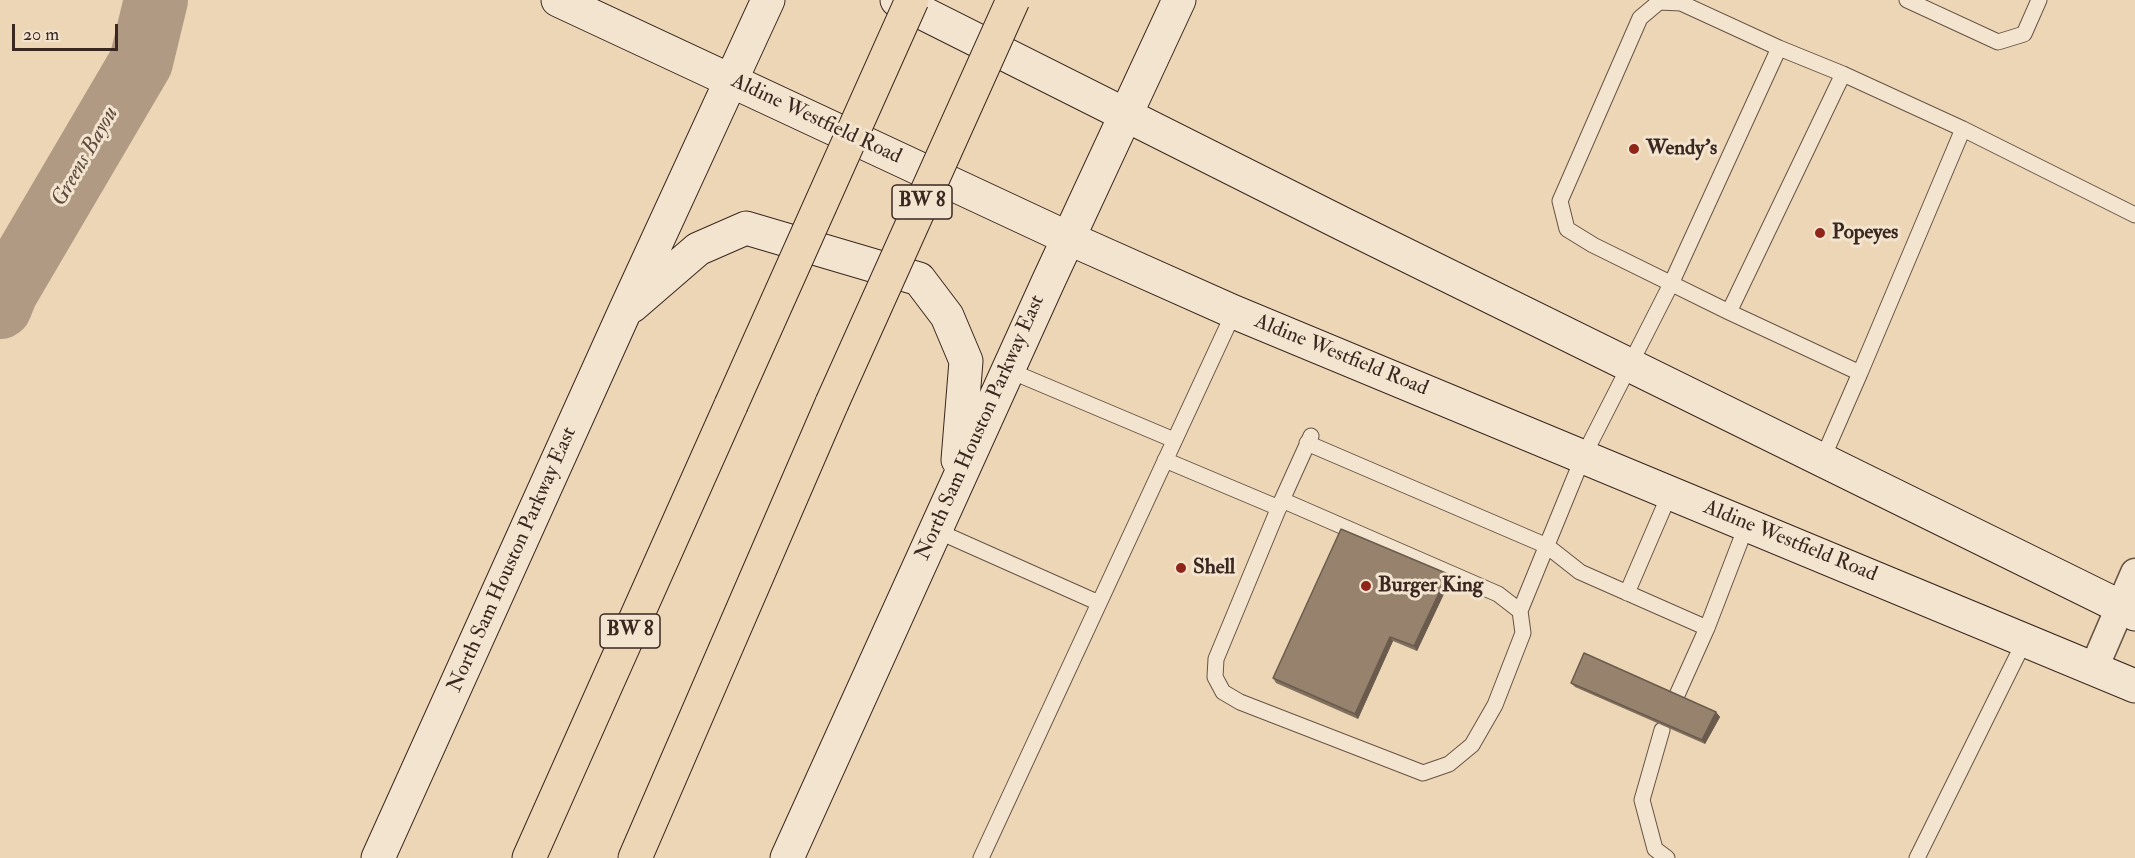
<!DOCTYPE html>
<style>
body{margin:0}
#map{position:relative;width:2135px;height:858px;overflow:hidden;background:#edd6b6;font-family:"IM FELL Double Pica",serif}
canvas{display:block}
.scale{position:absolute;left:12px;top:24px;width:106px;height:27px;box-sizing:border-box;border:3px solid #3a271f;border-top:0;padding-left:8px;font-size:18px;line-height:21px;white-space:nowrap;color:#3a271f;-webkit-text-stroke:4px #f3e4d0;paint-order:stroke}
</style>
<div id="map">
<canvas width="2135" height="858"></canvas>
<div class="scale">20 m</div>
</div>
<script>
const ctx = document.querySelector('canvas').getContext('2d');
ctx.lineJoin = 'round';
const shape = rows => new Path2D(rows.map(r => 'M' + r).join(''));
function trace(path, color, width, dash) { ctx.strokeStyle = color; ctx.lineWidth = width; ctx.lineCap = dash ? 'butt' : 'round'; ctx.setLineDash(dash || []); ctx.stroke(path); }
function paint(path, color) { ctx.fillStyle = color; ctx.fill(path, 'evenodd'); }
function drawText(font, color, halo, rows, align = 'center') {
  ctx.font = font + ' "IM FELL Double Pica",serif'; ctx.lineWidth = 6; ctx.setLineDash([]); ctx.textBaseline = 'middle'; ctx.strokeStyle = halo; ctx.fillStyle = color; for (const [text, x, y, turn = 0] of rows) {
    ctx.save(); ctx.translate(x, y); ctx.rotate((+turn || 0) * Math.PI / 180); ctx.textAlign = isNaN(turn) ? turn : align; if (halo) ctx.strokeText(text, 0, 0); ctx.fillText(text, 0, 0); ctx.restore();
  }
}
trace(shape([
 [0,307,6,292,141,62,156,0]
]), '#b09a83', 64);
const lane = shape([
 [1907,0,1998,42,2024,34,2039,0],
 [1963,129,1860,373,1729,312,1593,245,1567,229,1560,201,1640,18,1659,2,1681,3,1779,48,1843,74,1963,129,2135,215],
 [1729,312,1843,74],
 [1008,370,1174,440],
 [1307,443,1547,546,1580,572,1707,628],
 [1165,460,1279,508],
 [1822,460,1860,373],
 [1282,500,1498,594,1520,611,1523,633,1495,705,1472,745,1449,764,1423,773,1240,702,1223,692,1215,677,1216,659,1282,500,1311,436],
 [935,530,1099,603],
 [1627,593,1670,493],
 [1520,611,1583,457,1671,284,1779,48],
 [1677,695,1707,628,1747,524],
 [1662,730,1642,800,1655,849,1667,858],
 [981,858,1234,312],
 [1917,858,2025,640]
]);
const street = shape([
 [2093,670,2135,573]
]);
const secondary = shape([
 [558,0,1068,238,1234,312,2135,686],
 [897,0,1343,224,2135,614],
 [632,306,698,249,746,228,919,279,947,316,966,361,958,460],
 [378,858,624,313,768,0],
 [787,858,1048,282,1179,0]
]);
const highway = shape([
 [529,858,731,405],
 [635,858,832,403]
]);
trace(lane, '#675345', 17);
trace(street, '#675345', 31);
trace(secondary, '#3a271f', 35);
trace(highway, '#3a271f', 35);
trace(lane, '#f3e4d0', 15);
trace(street, '#f3e4d0', 28);
trace(secondary, '#f3e4d0', 33);
trace(highway, '#edd6b6', 33);
const highwayBridge = shape([
 [832,403,1013,0],
 [731,405,912,0]
]);
trace(highwayBridge, '#3a271f', 35, []);
trace(highwayBridge, '#edd6b6', 33);
paint(shape([
 [1451,579,1417,651,1393,641,1358,719,1276,683,1273,678],
 [1571,683,1716,712,1720,717,1705,744,1575,687]
]), '#82705f');
paint(shape([
 [1448,574,1451,579,1417,651,1414,646],
 [1390,637,1393,641,1358,719,1355,714],
 [1716,712,1720,717,1705,744,1702,740]
]), '#6a5b4d');
const building = shape([
 [1341,529,1448,574,1414,646,1390,637,1355,714,1273,678,1341,529],
 [1584,653,1716,712,1702,740,1571,683,1584,653]
]);
paint(building, '#97826e');
trace(building, '#6a5b4d', 1.5);
for (const [x, y, r, color] of [
 [1634,149,6,"#8f2418"],
 [1820,233,6,"#8f2418"],
 [1181,568,6,"#8f2418"],
 [1366,586,6,"#8f2418"]
]) { const dot = new Path2D(); dot.arc(x, y, r, 0, 2 * Math.PI); ctx.fillStyle = color; ctx.fill(dot); trace(dot, '#f3e4d0', 2); }
for (const [x, y, w] of [
 [922,202,60],
 [630,631,60]
]) { const box = new Path2D(); box.roundRect(x - w / 2, y - 17, w, 34, 4.5); ctx.fillStyle = '#f3e4d0'; ctx.fill(box); trace(box, '#3a271f', 1.5); }
drawText('bold 20px', '#3a271f', null, [
 ["BW 8",922,202],
 ["BW 8",630,631]
]);
drawText('21px', '#3a271f', '#f3e4d0', [
 ["Aldine Westfield Road",816,120,25],
 ["Aldine Westfield Road",1341,356,22],
 ["North Sam Houston Parkway East",981,428,-66],
 ["Aldine Westfield Road",1790,542,22],
 ["North Sam Houston Parkway East",513,560,-66]
]);
drawText('bold 21px', '#3a271f', '#f3e4d0', [
 ["Wendy's",1646,149],
 ["Popeyes",1832,233],
 ["Shell",1193,568],
 ["Burger King",1378,586]
], 'left');
drawText('italic 22px', '#5d4a3d', '#f3e4d0', [
 ["Greens Bayou",86,157,-60]
]);
</script>
